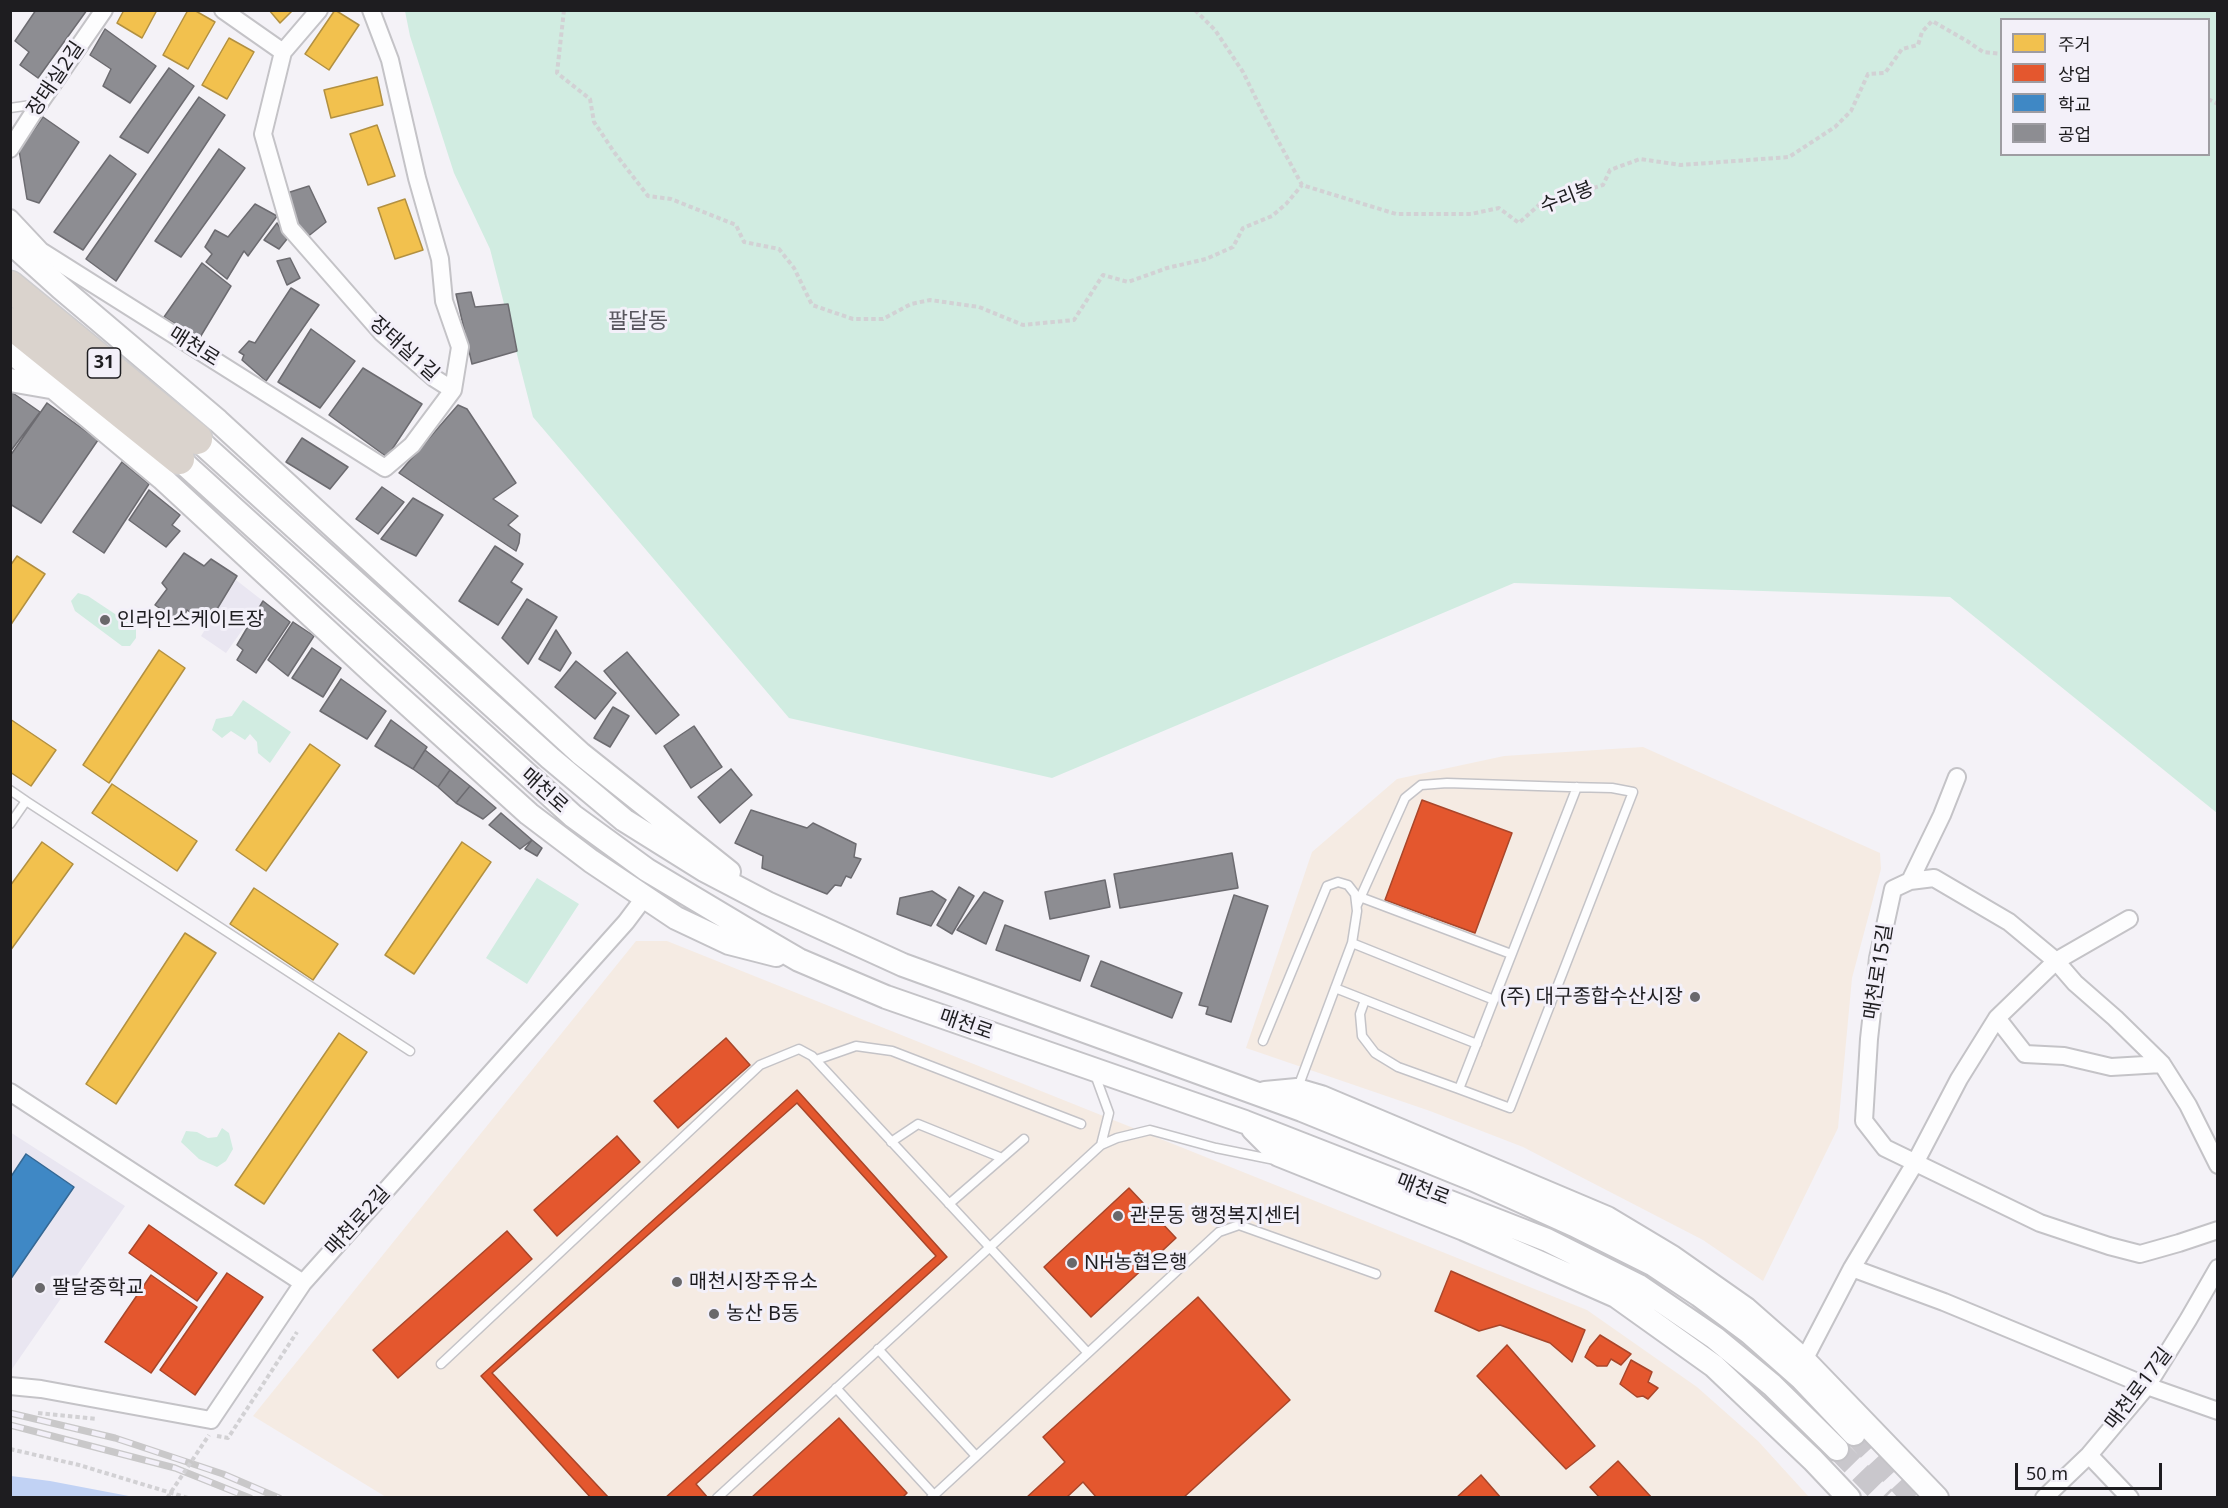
<!DOCTYPE html>
<meta charset="utf-8">
<style>
body{margin:0}
#map{position:relative;width:2228px;height:1508px;overflow:hidden;background:#f4f2f7;font-family:"Noto Sans","Noto Sans KR",sans-serif}
canvas{display:block}
.frame{position:absolute;inset:0;border:12px solid #1e1d20;pointer-events:none}
.legend{position:absolute;left:2000px;top:18px;width:210px;height:138px;box-sizing:border-box;background:#f3f0f9;border:2px solid #9e9ca2;margin:0;padding:8px 10px;list-style:none;font-size:18px;color:#1e1d20}
.legend li{display:flex;align-items:center;gap:12px;height:30px}
.legend b{width:30px;border:2px solid #9e9ca2}
.scale{position:absolute;left:2015px;top:1463px;width:147px;height:27px;box-sizing:border-box;border:3px solid #1e1d20;border-top:0;padding-left:8px;font-size:18px;line-height:21px;white-space:nowrap;color:#1e1d20;-webkit-text-stroke:4px #f3f0f9;paint-order:stroke}
</style>
<div id="map">
<canvas width="2228" height="1508"></canvas>
<div class="frame"></div>
<ul class="legend">
<li><b style="height:16px;background:#f2c14e"></b>주거</li>
<li><b style="height:16px;background:#e4572e"></b>상업</li>
<li><b style="height:16px;background:#3f88c5"></b>학교</li>
<li><b style="height:16px;background:#8d8d92"></b>공업</li>
</ul>
<div class="scale">50 m</div>
</div>
<script>
const ctx = document.querySelector('canvas').getContext('2d');
ctx.lineJoin = 'round';
function paint(path, color) { ctx.fillStyle = color; ctx.fill(path, 'evenodd'); }
const shape = rows => new Path2D(rows.map(r => 'M' + r).join(''));
function trace(path, color, width, dash) { ctx.strokeStyle = color; ctx.lineWidth = width; ctx.lineCap = dash ? 'butt' : 'round'; ctx.setLineDash(dash || []); ctx.stroke(path); }
function drawText(font, color, halo, rows, align = 'center') {
  ctx.font = font + ' "Noto Sans","Noto Sans KR",sans-serif'; ctx.lineWidth = 6; ctx.setLineDash([]); ctx.textBaseline = 'middle'; ctx.strokeStyle = halo; ctx.fillStyle = color; for (const [text, x, y, turn = 0] of rows) {
    ctx.save(); ctx.translate(x, y); ctx.rotate((+turn || 0) * Math.PI / 180); ctx.textAlign = isNaN(turn) ? turn : align; if (halo) ctx.strokeText(text, 0, 0); ctx.fillText(text, 0, 0); ctx.restore();
  }
}
paint(shape([
 [1643,747,1880,853,1881,869,1852,978,1838,1128,1763,1281,1703,1240,1523,1147,1430,1111,1246,1048,1312,852,1397,779,1504,756],
 [636,941,667,941,1587,1310,1697,1387,1758,1441,1809,1497,386,1497,253,1416]
]), '#f5ebe3');
paint(shape([
 [236,580,263,601,226,653,201,636],
 [10,1132,125,1206,12,1369,10,1369]
]), '#e9e6f1');
paint(shape([
 [405,11,2217,11,2217,813,1950,597,1514,583,1052,778,789,718,533,417,490,249,454,173,410,36],
 [2002,20,2208,20,2208,154,2002,154],
 [78,593,88,596,136,628,136,638,130,646,122,646,75,611,71,601],
 [243,700,291,732,270,763,258,753,257,742,250,734,245,740,231,731,222,738,212,730,216,719,232,716],
 [537,878,579,904,527,984,486,958],
 [222,1128,229,1133,233,1149,226,1161,217,1167,199,1159,181,1142,186,1131,197,1132,208,1138,217,1137]
]), '#d1ece1');
paint(shape([
 [11,1476,50,1481,134,1497,11,1497]
]), '#c1d2f4');
const homes = shape([
 [124,10,157,10,142,38,117,23,124,10],
 [188,10,194,10,215,22,188,69,163,55,188,10],
 [269,10,293,10,280,23,269,10],
 [335,10,359,25,329,70,305,54,335,10],
 [229,38,254,52,227,99,202,85,229,38],
 [377,77,383,105,331,118,324,90,377,77],
 [377,125,395,176,368,185,350,134,377,125],
 [405,199,423,250,395,259,378,208,405,199],
 [17,556,45,574,10,626,10,566,17,556],
 [159,650,185,668,109,783,83,765,159,650],
 [10,719,56,750,31,786,10,772,10,719],
 [310,744,340,765,266,871,236,850,310,744],
 [112,784,197,841,177,871,92,813,112,784],
 [42,842,73,864,10,951,10,886,42,842],
 [462,842,491,862,414,974,385,955,462,842],
 [254,888,338,944,313,980,230,924,254,888],
 [185,933,216,953,116,1104,86,1084,185,933],
 [339,1033,367,1052,264,1204,235,1185,339,1033]
]);
paint(homes, '#f2c14e');
trace(homes, '#b29040', 1.5);
const shops = shape([
 [1422,800,1512,833,1475,933,1385,900,1422,800],
 [726,1038,750,1065,678,1128,654,1101,726,1038],
 [797,1090,947,1257,696,1484,708,1498,591,1498,481,1376,797,1090],
 [797,1103,936,1256,665,1498,609,1498,492,1373,797,1103],
 [617,1136,640,1162,557,1236,534,1210,617,1136],
 [1129,1188,1176,1238,1091,1317,1044,1267,1129,1188],
 [149,1225,217,1273,197,1301,129,1253,149,1225],
 [507,1231,532,1259,398,1378,373,1350,507,1231],
 [1451,1271,1585,1330,1572,1362,1550,1343,1500,1325,1479,1331,1435,1311,1451,1271],
 [227,1273,263,1297,195,1395,160,1370,227,1273],
 [151,1275,197,1307,151,1373,105,1342,151,1275],
 [1198,1297,1290,1400,1183,1498,1097,1498,1083,1482,1066,1498,1026,1498,1065,1462,1043,1437,1198,1297],
 [1600,1335,1631,1354,1621,1365,1611,1359,1607,1366,1597,1366,1585,1357,1590,1347,1600,1335],
 [1507,1345,1595,1446,1566,1469,1477,1376,1507,1345],
 [1631,1360,1652,1372,1648,1382,1658,1388,1648,1399,1643,1396,1637,1397,1620,1384,1631,1360],
 [839,1418,907,1493,902,1498,751,1498,839,1418],
 [1618,1461,1652,1498,1600,1498,1590,1487,1618,1461],
 [1481,1475,1501,1498,1456,1498,1481,1475]
]);
paint(shops, '#e4572e');
trace(shops, '#a9462a', 1.5);
const schools = shape([
 [26,1154,74,1187,10,1280,10,1178,26,1154]
]);
paint(schools, '#3f88c5');
trace(schools, '#356894', 1.5);
const industry = shape([
 [36,10,87,10,38,78,20,65,29,52,15,41,36,10],
 [105,29,156,66,130,103,103,86,111,69,90,55,105,29],
 [169,68,194,86,148,153,120,137,169,68],
 [199,97,225,115,116,281,86,259,199,97],
 [43,117,79,142,39,203,27,199,19,150,43,117],
 [219,149,245,168,181,257,155,241,219,149],
 [110,155,136,174,83,250,54,232,110,155],
 [309,186,326,222,306,238,295,225,287,193,309,186],
 [255,204,277,216,248,256,244,251,227,279,206,262,212,254,205,247,215,230,228,237,255,204],
 [277,223,287,239,279,249,264,240,277,223],
 [290,258,300,278,287,285,277,261,290,258],
 [202,263,231,286,199,339,164,317,202,263],
 [291,288,319,305,266,381,242,360,244,355,239,352,249,341,255,343,291,288],
 [471,292,475,307,508,304,517,351,472,364,456,294,471,292],
 [311,329,355,361,320,408,278,382,311,329],
 [363,368,422,404,387,457,329,415,363,368],
 [10,391,40,412,10,452,10,391],
 [47,403,98,440,41,523,10,504,10,456,47,403],
 [458,405,467,409,516,483,493,499,518,516,508,525,520,534,519,543,516,551,399,473,458,405],
 [302,438,348,467,330,489,286,462,302,438],
 [122,462,149,484,104,553,73,532,122,462],
 [382,487,404,502,378,534,356,519,382,487],
 [149,490,180,515,172,525,180,531,166,547,129,520,149,490],
 [413,498,443,515,416,556,381,539,413,498],
 [495,546,523,564,511,582,522,589,498,625,459,601,495,546],
 [184,553,204,566,211,559,237,576,208,624,187,610,181,623,155,605,167,589,162,583,184,553],
 [527,599,557,617,528,664,502,638,527,599],
 [263,601,290,622,256,673,237,660,243,650,237,645,263,601],
 [293,622,314,636,288,676,268,660,293,622],
 [556,630,571,653,560,671,539,659,556,630],
 [312,648,341,668,323,697,292,678,312,648],
 [627,652,679,715,656,734,604,671,627,652],
 [576,661,616,693,595,719,555,687,576,661],
 [341,679,386,711,367,739,320,711,341,679],
 [613,707,629,716,610,747,594,738,613,707],
 [391,720,427,747,413,769,375,746,391,720],
 [694,726,722,767,691,788,664,746,694,726],
 [425,750,450,770,438,787,413,769,425,750],
 [731,769,752,795,720,823,698,797,731,769],
 [450,770,470,786,456,803,438,787,450,770],
 [470,786,496,808,483,819,456,803,470,786],
 [751,810,807,828,813,823,856,844,854,857,861,859,851,878,846,876,841,886,835,885,827,894,762,868,763,856,735,843,751,810],
 [501,813,532,840,520,849,489,825,501,813],
 [532,840,542,848,537,856,525,849,532,840],
 [1232,853,1238,888,1120,908,1114,874,1232,853],
 [1105,880,1110,907,1050,919,1045,892,1105,880],
 [959,887,974,896,952,934,937,925,959,887],
 [932,891,946,900,931,926,897,914,900,898,932,891],
 [984,892,1003,901,986,944,957,930,984,892],
 [1234,895,1268,906,1231,1022,1206,1014,1208,1007,1199,1005,1234,895],
 [1005,925,1089,956,1080,981,996,950,1005,925],
 [1101,961,1182,993,1172,1018,1091,986,1101,961]
]);
paint(industry, '#8d8d92');
trace(industry, '#6c6b70', 1.5);
trace(shape([
 [1854,1434,1913,1498],
 [1837,1449,1885,1498]
]), '#c9c7cc', 22, [22, 11]);
const lane = shape([
 [10,108,38,104],
 [10,790,26,801,10,824],
 [26,801,410,1051],
 [1360,897,1511,954],
 [1357,905,1405,798,1421,785,1447,783,1569,787,1612,788,1633,792,1510,1108,1459,1089,1577,787],
 [1352,943,1494,1000],
 [1335,988,1477,1044],
 [1365,1000,1360,1014,1362,1036,1375,1053,1398,1067,1459,1089],
 [1263,1041,1327,886,1338,882,1348,885,1355,894,1357,911,1352,943,1297,1090],
 [816,1060,856,1046,892,1051,1081,1124],
 [1094,1072,1109,1113,1101,1145],
 [891,1142,918,1124,1002,1158],
 [949,1204,1024,1139],
 [878,1349,976,1456],
 [441,1364,760,1065,799,1049,812,1056,1087,1352],
 [836,1388,934,1495],
 [717,1498,1101,1145,1117,1138,1150,1130,1216,1148,1275,1160],
 [931,1498,1219,1232,1239,1225,1376,1274]
]);
const street = shape([
 [223,10,283,52],
 [319,10,283,52,263,134,290,228,382,333,434,378,453,390],
 [10,149,39,104,104,10],
 [10,218,41,251,385,468,412,445,453,390,460,347,444,301,440,259,417,178,390,60,371,10],
 [1957,777,1942,815,1910,881,1893,889,1878,958,1869,1039,1864,1121,1885,1148,2040,1223,2109,1246,2140,1254,2179,1243,2218,1230],
 [1910,881,1934,878,2009,922,2056,961,2075,983,2115,1018,2162,1064,2188,1105,2218,1165],
 [1997,1018,2025,1054,2064,1056,2111,1067,2162,1064],
 [10,1092,303,1283,626,922,644,898],
 [1852,1268,1944,1302,2147,1386,2218,1411],
 [1804,1360,1852,1268,1915,1163,1959,1079,1997,1018,2056,961,2129,919],
 [10,1386,41,1389,211,1420,303,1283],
 [2089,1455,2130,1498],
 [2044,1498,2089,1455,2147,1386,2188,1320,2218,1268]
]);
const secondary = shape([
 [10,242,61,288,218,421,581,754,729,872],
 [10,351,162,478,373,673,529,814,591,861,676,918,729,943,776,955],
 [10,380,56,388],
 [197,439,550,758,624,820,704,870,767,903,903,965,1302,1110,1472,1179,1574,1225,1654,1265,1699,1295,1750,1333,1801,1378,1854,1434],
 [179,459,573,816,647,870,744,928,799,960,886,997,1245,1122,1547,1240,1639,1286,1715,1338,1772,1385,1837,1449],
 [1265,1093,1297,1090,1321,1097,1607,1218,1672,1257,1746,1309,1804,1360,1937,1498],
 [1253,1129,1279,1155,1464,1229,1616,1296,1714,1366,1813,1460,1849,1498]
]);
const highway = shape([
 [10,286,197,439],
 [10,323,179,459]
]);
trace(lane, '#c4c3c7', 11);
trace(street, '#c4c3c7', 20);
trace(secondary, '#c4c3c7', 26);
trace(highway, '#cecdcf', 33);
trace(shape([
 [564,10,557,73,590,99,594,122,614,152,648,196,671,199,736,225,744,242,779,249,794,268,812,305,853,319,883,319,911,304,930,300,979,307,1023,325,1074,320,1103,275,1128,282,1167,268,1206,259,1233,247,1243,228,1272,216,1286,204,1302,185],
 [1195,10,1215,30,1243,72,1262,111,1302,185,1396,214,1471,214,1499,208,1519,223,1540,204,1603,185,1610,170,1640,159,1681,165,1789,157,1835,127,1851,111,1868,74,1885,73,1902,49,1918,45,1922,32,1932,21,1967,41,1983,52,2002,54],
 [2208,99,2218,104],
 [38,1413,97,1419],
 [217,1436,228,1438,297,1332],
 [10,1449,79,1465,188,1498]
]), '#d2d1d4', 4, [4.5, 3]);
trace(lane, '#fdfdfe', 8);
trace(street, '#fdfdfe', 16);
trace(secondary, '#fdfdfe', 22);
trace(highway, '#dad3cd', 30);
const rail = shape([
 [10,1413,115,1438,223,1474,279,1498],
 [10,1425,175,1468,250,1498]
]);
trace(rail, '#c9c8c9', 7);
trace(rail, '#f3f0f9', 4.5, [14]);
trace(shape([
 [167,1498,209,1435]
]), '#d2d1d4', 4, [4.5, 3]);
for (const [x, y, r, color] of [
 [105,620,6,"#69686b"],
 [1695,997,6,"#69686b"],
 [1118,1216,6,"#69686b"],
 [1072,1263,6,"#69686b"],
 [677,1282,6,"#69686b"],
 [40,1288,6,"#69686b"],
 [714,1314,6,"#69686b"]
]) { const dot = new Path2D(); dot.arc(x, y, r, 0, 2 * Math.PI); ctx.fillStyle = color; ctx.fill(dot); trace(dot, '#f3f0f9', 2); }
for (const [x, y, w] of [
 [104,363,33]
]) { const box = new Path2D(); box.roundRect(x - w / 2, y - 15, w, 30, 4.5); ctx.fillStyle = '#f3f0f9'; ctx.fill(box); trace(box, '#1e1d20', 1.5); }
drawText('bold 18px', '#1e1d20', null, [
 ["31",104,363]
]);
drawText('20px', '#1e1d20', '#f3f0f9', [
 ["장태실2길",56,79,-56],
 ["수리봉",1567,198,-21],
 ["매천로",194,347,32],
 ["장태실1길",404,349,42],
 ["매천로",544,791,42],
 ["매천로15길",1879,972,-81],
 ["매천로",966,1025,19],
 ["매천로",1423,1190,21],
 ["매천로2길",358,1221,-48],
 ["매천로17길",2139,1389,-53]
]);
drawText('20px', '#1e1d20', '#f3f0f9', [
 ["인라인스케이트장",117,620],
 ["(주) 대구종합수산시장",1683,997,"right"],
 ["관문동 행정복지센터",1130,1216],
 ["NH농협은행",1084,1263],
 ["매천시장주유소",689,1282],
 ["팔달중학교",52,1288],
 ["농산 B동",726,1314]
], 'left');
drawText('22px', '#58565e', '#f3f0f9', [
 ["팔달동",638,322]
]);
</script>
